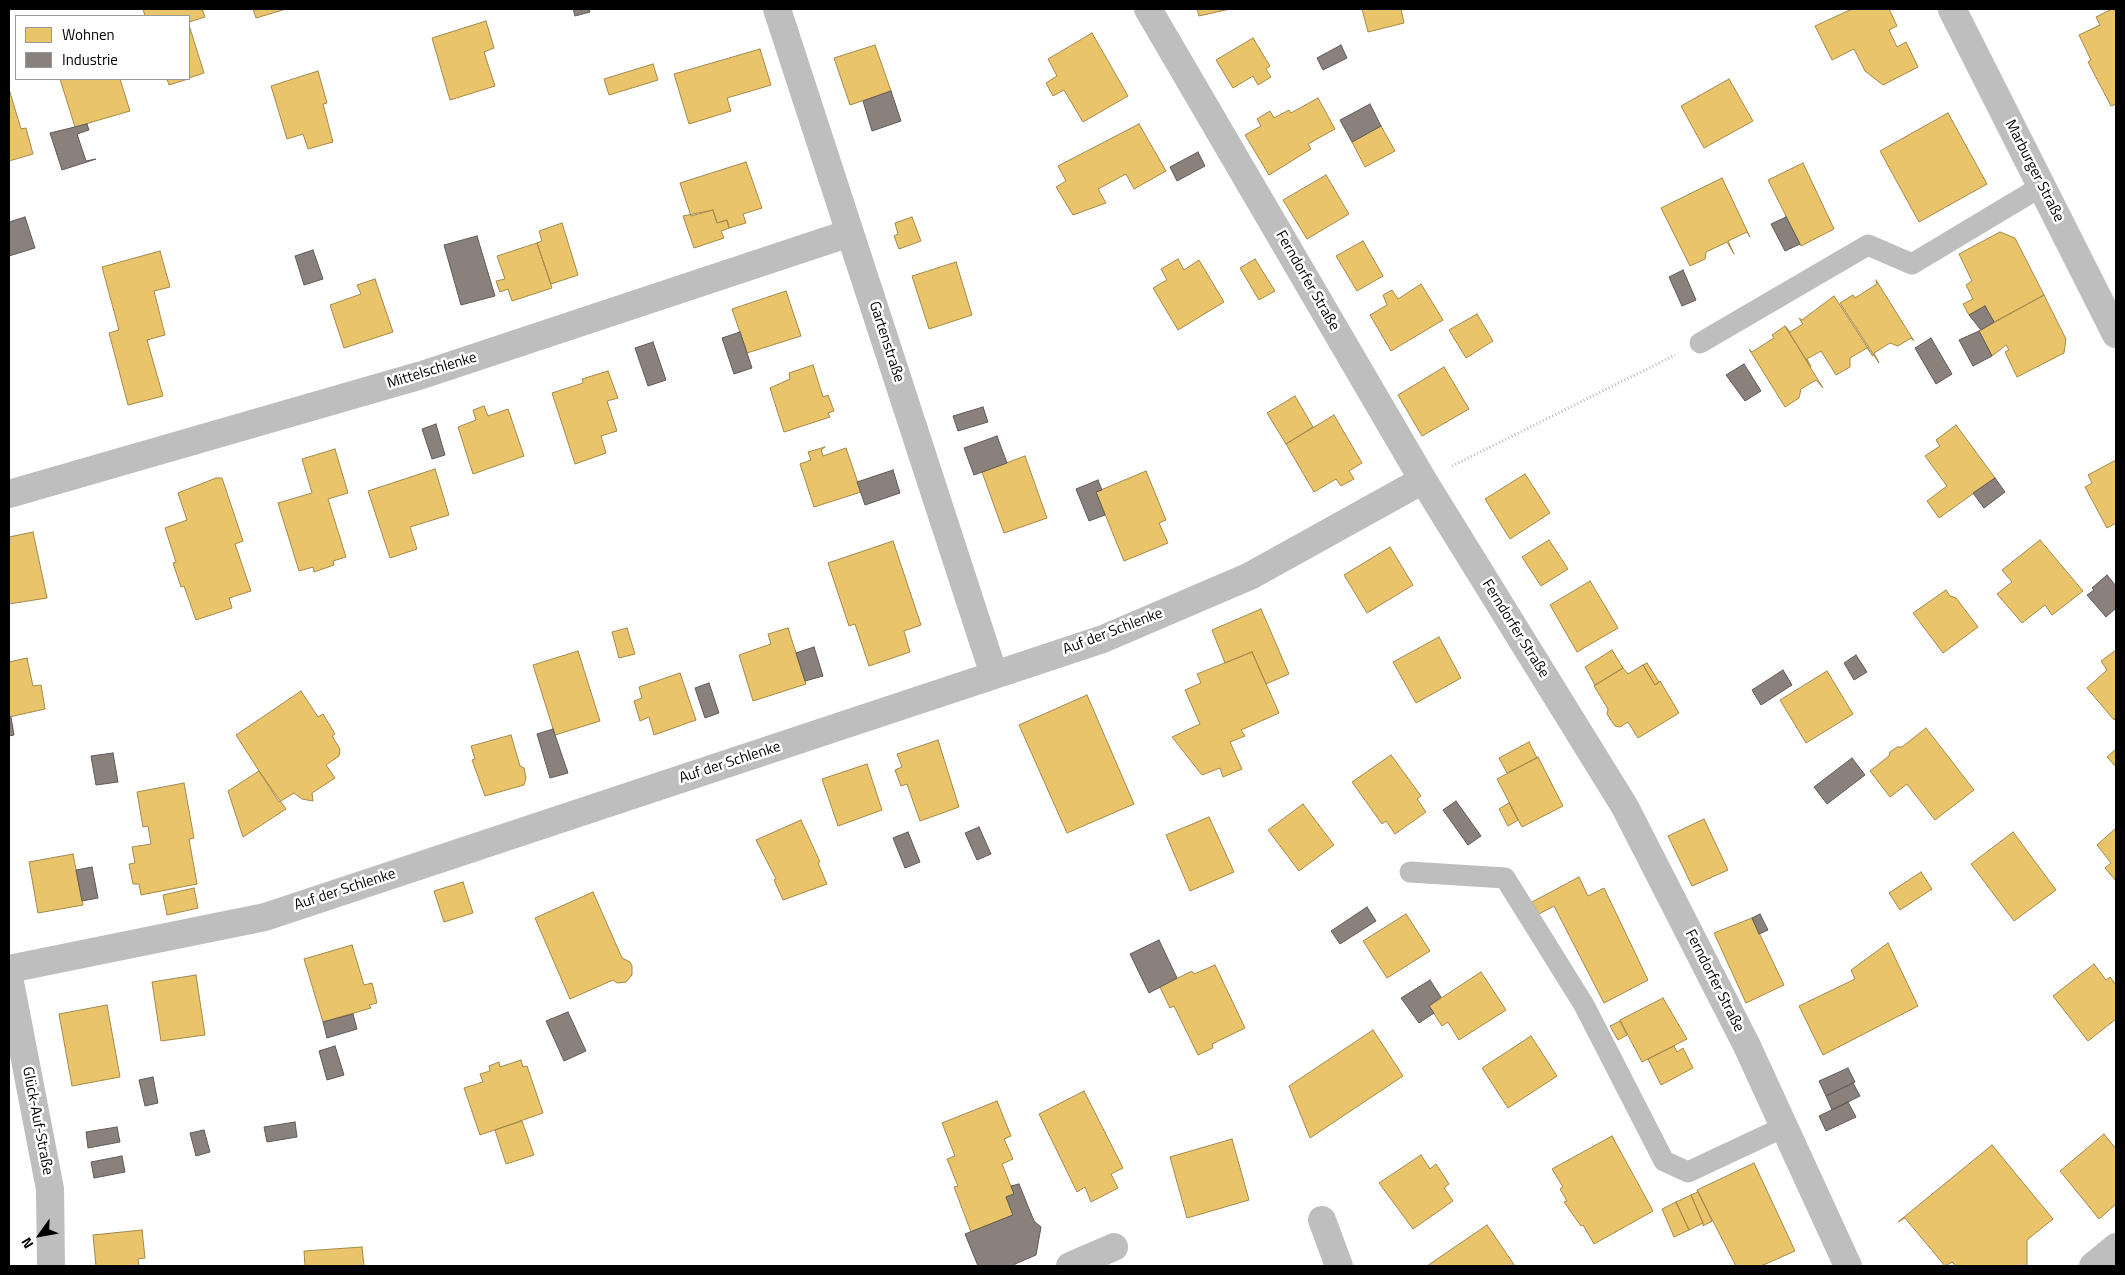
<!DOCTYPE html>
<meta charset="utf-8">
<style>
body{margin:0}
#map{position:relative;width:2125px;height:1275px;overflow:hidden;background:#fff;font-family:"Titillium Web",sans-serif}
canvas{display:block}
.frame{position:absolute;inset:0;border:10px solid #000;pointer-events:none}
.legend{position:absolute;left:15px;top:15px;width:175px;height:65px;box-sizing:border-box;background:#fff;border:1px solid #999;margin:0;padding:6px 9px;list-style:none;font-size:15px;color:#000}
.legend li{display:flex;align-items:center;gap:10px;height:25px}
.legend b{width:25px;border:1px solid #999}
.north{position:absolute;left:15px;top:1210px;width:50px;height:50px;-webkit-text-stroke:4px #fff;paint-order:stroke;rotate:238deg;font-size:14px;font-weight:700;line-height:20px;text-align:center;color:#000}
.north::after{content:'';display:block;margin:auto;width:18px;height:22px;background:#000;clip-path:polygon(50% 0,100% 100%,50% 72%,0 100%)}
</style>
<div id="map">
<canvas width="2125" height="1275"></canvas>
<div class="frame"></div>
<ul class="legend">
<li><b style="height:14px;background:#e9c46a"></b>Wohnen</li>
<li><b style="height:14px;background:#8a817c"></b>Industrie</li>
</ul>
<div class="north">N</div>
</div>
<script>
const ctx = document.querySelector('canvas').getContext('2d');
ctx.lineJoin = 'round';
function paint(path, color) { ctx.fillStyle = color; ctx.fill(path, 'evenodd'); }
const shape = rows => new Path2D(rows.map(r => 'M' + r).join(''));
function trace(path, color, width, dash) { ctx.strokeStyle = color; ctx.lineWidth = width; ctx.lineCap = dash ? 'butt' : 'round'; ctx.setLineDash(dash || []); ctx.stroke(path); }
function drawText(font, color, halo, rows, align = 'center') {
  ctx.font = font + ' "Titillium Web",sans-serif'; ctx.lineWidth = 5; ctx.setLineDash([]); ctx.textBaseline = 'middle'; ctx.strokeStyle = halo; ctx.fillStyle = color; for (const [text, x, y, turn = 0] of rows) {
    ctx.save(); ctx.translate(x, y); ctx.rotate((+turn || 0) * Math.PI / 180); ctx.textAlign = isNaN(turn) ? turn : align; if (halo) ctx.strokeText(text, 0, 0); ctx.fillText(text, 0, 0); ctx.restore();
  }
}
const homes = shape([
 [143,9,202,9,205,17,189,22,189,16,145,16,143,9],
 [253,9,286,9,256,18,253,9],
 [1197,9,1230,9,1199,16,1197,9],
 [1362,9,1401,9,1404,23,1368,32,1362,9],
 [1852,9,1889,9,1897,26,1889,30,1897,47,1906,42,1918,67,1883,85,1865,71,1854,49,1832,60,1815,26,1852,9],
 [2112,9,2116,9,2116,104,2111,106,2088,62,2091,60,2079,35,2100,25,2096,17,2112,9],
 [486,21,494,48,484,52,495,86,450,100,432,38,486,21],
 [189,25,204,73,189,78,189,25],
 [1092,33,1128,96,1083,122,1064,90,1053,96,1046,83,1057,76,1048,59,1092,33],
 [1253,38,1270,66,1266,69,1271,77,1258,85,1253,76,1233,88,1216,60,1253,38],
 [875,45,891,91,850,105,834,58,875,45],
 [760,49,771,85,727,98,731,111,689,124,674,74,760,49],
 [653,64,658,80,609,95,604,79,653,64],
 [318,71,327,103,323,104,333,142,308,149,303,134,287,139,271,86,318,71],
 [60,79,120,79,130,111,75,127,60,79],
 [167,79,188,79,169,85,167,79],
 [1729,79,1753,121,1704,148,1681,106,1729,79],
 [9,89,21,129,26,128,33,154,9,161,9,89],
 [1318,98,1335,129,1308,144,1311,149,1269,175,1245,135,1261,126,1257,119,1270,111,1274,118,1289,110,1291,113,1318,98],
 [1948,113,1987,184,1919,222,1880,151,1948,113],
 [1139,124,1166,171,1134,189,1126,174,1098,189,1106,203,1073,215,1056,187,1066,181,1058,166,1139,124],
 [1381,126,1395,151,1365,167,1352,142,1381,126],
 [746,162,762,208,743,214,746,223,729,228,727,220,717,223,713,210,691,216,680,183,746,162],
 [1803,163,1834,229,1801,246,1768,180,1803,163],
 [1326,175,1349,214,1307,239,1283,200,1326,175],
 [1722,178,1750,237,1747,232,1728,241,1734,254,1727,242,1706,252,1705,259,1690,266,1661,208,1722,178],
 [713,210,717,223,727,220,729,228,721,231,724,238,694,248,683,216,713,210],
 [912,217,921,241,899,249,894,236,898,234,895,223,912,217],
 [562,223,578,275,551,284,537,243,542,241,539,231,562,223],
 [2000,232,2015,238,2044,295,1994,322,1985,306,1969,315,1963,304,1973,299,1966,285,1972,281,1959,254,2000,232],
 [1363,241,1383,276,1357,291,1336,256,1363,241],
 [537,243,552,288,512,301,508,289,500,292,496,281,505,279,497,256,537,243],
 [160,251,170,287,154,291,165,335,147,340,163,396,128,405,109,333,119,330,102,267,160,251],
 [1178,259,1184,270,1199,260,1224,302,1178,330,1153,288,1167,280,1161,269,1178,259],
 [1255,259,1275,291,1259,300,1240,268,1255,259],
 [956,262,972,315,929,329,912,276,956,262],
 [375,279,393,332,344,348,330,305,361,294,357,285,375,279],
 [1876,280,1914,341,1911,338,1898,346,1890,343,1874,353,1879,363,1840,303,1853,295,1855,298,1877,284,1876,280],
 [1421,284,1443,320,1391,351,1370,315,1387,305,1383,295,1392,290,1398,299,1421,284],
 [786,291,801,336,747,353,732,309,786,291],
 [2044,295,2066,339,2064,353,2017,377,2005,352,2009,350,2006,345,1992,356,1979,331,2044,295],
 [1834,296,1873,356,1867,348,1850,358,1850,367,1836,375,1821,351,1807,359,1811,367,1785,326,1790,332,1803,324,1799,318,1802,320,1834,296],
 [1477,314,1493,341,1466,358,1449,330,1477,314],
 [1785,326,1823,388,1816,380,1801,389,1799,398,1785,407,1749,349,1752,352,1774,338,1772,335,1785,326],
 [813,365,823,397,828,395,834,411,828,413,830,417,784,432,770,388,790,379,789,373,813,365],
 [1444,367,1469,409,1422,436,1398,395,1444,367],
 [608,371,618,398,607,401,617,431,601,436,606,453,575,464,552,393,583,383,582,379,608,371],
 [1295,396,1313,427,1286,444,1267,413,1295,396],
 [484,406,488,416,508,409,524,456,473,474,458,427,476,420,473,410,484,406],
 [1334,415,1362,463,1349,471,1354,479,1341,486,1336,479,1314,492,1286,444,1334,415],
 [1956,425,1995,478,1939,518,1927,501,1947,486,1925,456,1940,446,1936,440,1956,425],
 [825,447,821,450,823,456,846,448,861,492,814,507,800,464,811,460,808,452,825,447],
 [335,449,348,493,328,499,346,557,333,561,334,565,314,572,313,567,299,571,278,503,312,493,302,459,335,449],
 [1025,456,1047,518,1004,533,982,472,1025,456],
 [2116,460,2116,523,2107,528,2085,487,2092,483,2088,475,2116,460],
 [435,469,449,515,410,527,417,549,390,558,368,491,435,469],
 [1146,471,1166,520,1159,523,1168,543,1124,561,1096,492,1146,471],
 [1525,474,1550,513,1510,539,1485,499,1525,474],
 [216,478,222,478,243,541,235,544,251,591,229,598,232,608,196,620,184,586,181,587,173,563,176,562,165,528,187,520,178,493,216,478],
 [33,532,47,598,9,604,9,537,33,532],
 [1549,540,1568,569,1541,586,1522,557,1549,540],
 [2040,540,2083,591,2052,615,2045,605,2022,623,1997,594,2012,582,2002,570,2040,540],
 [893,541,921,625,904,631,910,652,869,666,855,624,849,626,828,563,893,541],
 [1390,547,1413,585,1367,613,1344,575,1390,547],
 [1590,581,1618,628,1577,652,1550,605,1590,581],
 [1946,590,1950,596,1956,598,1978,627,1943,653,1913,613,1946,590],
 [1261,609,1289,674,1266,684,1252,652,1225,663,1212,630,1261,609],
 [627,628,635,654,619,658,612,632,627,628],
 [788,628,806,684,753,701,739,655,771,644,768,634,788,628],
 [1439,637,1461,678,1416,703,1393,662,1439,637],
 [1612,650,1623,668,1595,685,1585,667,1612,650],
 [2116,650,2116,717,2114,720,2087,688,2107,670,2101,661,2116,650],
 [578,651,600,721,555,735,533,665,578,651],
 [1252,652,1279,713,1241,730,1245,736,1230,742,1242,769,1223,777,1220,768,1202,775,1172,737,1200,724,1185,690,1201,683,1197,674,1252,652],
 [27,658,33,686,41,685,45,709,9,717,9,662,27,658],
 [1647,663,1659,682,1655,685,1643,665,1647,663],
 [1643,665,1655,685,1660,681,1679,713,1638,738,1628,722,1620,727,1615,726,1607,714,1608,709,1594,686,1623,668,1628,674,1643,665],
 [1827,671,1853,714,1806,743,1780,700,1827,671],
 [680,673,696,720,654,735,649,717,640,721,634,701,642,698,639,687,680,673],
 [301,691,318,717,323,714,335,734,332,736,340,749,339,756,326,765,335,778,312,793,313,801,302,799,294,793,279,802,236,735,301,691],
 [1087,695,1134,804,1067,833,1019,725,1087,695],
 [1926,728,1974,790,1935,820,1907,784,1890,797,1870,771,1889,756,1890,752,1897,747,1902,747,1926,728],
 [511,735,520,766,524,768,526,778,524,785,485,796,472,760,475,759,471,746,511,735],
 [938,740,959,807,920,821,907,784,901,786,895,770,902,767,897,754,938,740],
 [1529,742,1537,758,1507,773,1499,758,1529,742],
 [2116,749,2116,767,2107,757,2116,749],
 [1391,755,1421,796,1417,799,1426,812,1395,834,1386,821,1382,824,1352,782,1391,755],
 [1538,757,1563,806,1522,827,1497,779,1538,757],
 [867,764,882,810,838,826,822,779,867,764],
 [259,771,286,809,243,837,228,791,259,771],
 [184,783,194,838,189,839,197,884,141,895,139,884,133,884,129,864,135,863,132,847,151,844,148,826,143,827,137,792,184,783],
 [1509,803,1518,820,1508,826,1499,809,1509,803],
 [1303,804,1334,845,1299,871,1268,830,1303,804],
 [1209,817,1234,872,1190,891,1166,835,1209,817],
 [1704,819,1728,870,1692,886,1668,836,1704,819],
 [801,820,820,862,818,863,827,884,783,900,774,880,776,879,756,840,801,820],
 [2116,828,2116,881,2105,868,2111,863,2097,845,2116,828],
 [2013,832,2056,890,2014,921,1971,864,2013,832],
 [73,854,83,905,38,913,29,862,73,854],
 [1921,872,1932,889,1900,910,1889,893,1921,872],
 [1579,877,1588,896,1604,888,1648,980,1604,1003,1554,906,1539,914,1532,902,1579,877],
 [463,882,473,913,444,922,434,891,463,882],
 [194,888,198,908,167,915,163,895,194,888],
 [593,892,622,958,630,962,632,966,632,975,626,982,617,983,613,980,570,999,535,918,593,892],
 [1406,914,1430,951,1387,978,1363,941,1406,914],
 [1752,918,1784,985,1746,1003,1714,933,1752,918],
 [1888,943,1918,1006,1823,1055,1799,1006,1855,979,1851,970,1888,943],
 [352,945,364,985,372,983,377,1003,369,1005,371,1008,323,1022,304,959,352,945],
 [2094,964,2106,980,2110,977,2116,985,2116,1019,2088,1041,2053,996,2094,964],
 [1215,965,1245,1028,1212,1044,1213,1048,1198,1055,1174,1006,1170,1008,1160,987,1192,971,1194,974,1215,965],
 [1481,972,1506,1010,1459,1040,1448,1022,1442,1026,1429,1006,1481,972],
 [196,975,205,1035,161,1041,152,982,196,975],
 [1663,998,1687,1039,1642,1062,1620,1020,1663,998],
 [107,1005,120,1077,72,1086,59,1014,107,1005],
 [1620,1021,1627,1035,1618,1040,1610,1026,1620,1021],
 [1373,1030,1403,1076,1310,1138,1289,1086,1373,1030],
 [1531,1036,1557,1076,1508,1108,1482,1068,1531,1036],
 [1674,1046,1677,1052,1683,1048,1693,1068,1661,1085,1648,1059,1674,1046],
 [521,1060,523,1067,527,1066,543,1113,480,1135,464,1088,483,1082,480,1074,490,1071,489,1066,499,1062,500,1067,521,1060],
 [1084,1091,1123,1168,1111,1174,1118,1188,1091,1202,1085,1187,1077,1192,1039,1114,1084,1091],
 [997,1101,1011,1136,1004,1139,1013,1159,1002,1164,1014,1194,1006,1197,1013,1215,971,1232,954,1187,958,1186,947,1159,955,1156,942,1123,997,1101],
 [522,1121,534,1155,506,1164,495,1130,522,1121],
 [2104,1134,2116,1149,2116,1204,2099,1219,2060,1171,2104,1134],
 [1612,1136,1653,1211,1594,1244,1583,1225,1581,1226,1564,1202,1567,1201,1560,1189,1563,1187,1552,1169,1612,1136],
 [1232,1139,1249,1200,1187,1218,1170,1157,1232,1139],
 [1992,1145,2053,1219,2027,1240,2027,1266,1956,1266,1952,1262,1945,1266,1905,1218,1898,1222,1992,1145],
 [1421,1155,1430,1169,1436,1164,1449,1184,1444,1188,1453,1201,1413,1229,1379,1183,1421,1155],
 [1754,1163,1795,1251,1761,1266,1736,1266,1697,1190,1754,1163],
 [1698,1192,1712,1221,1703,1226,1703,1223,1691,1195,1698,1192],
 [1691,1195,1703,1223,1689,1230,1676,1202,1691,1195],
 [1676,1202,1689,1230,1674,1237,1662,1209,1676,1202],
 [1487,1225,1515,1266,1427,1266,1487,1225],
 [142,1230,145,1258,138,1259,139,1266,96,1266,93,1235,142,1230],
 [362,1247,364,1266,305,1266,304,1251,362,1247]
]);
paint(homes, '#e9c46a');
trace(homes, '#a3894a', 1);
const industry = shape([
 [573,9,589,9,590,12,575,16,573,9],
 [1341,45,1347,58,1323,70,1317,58,1341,45],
 [891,91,901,121,872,131,863,101,891,91],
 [1370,104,1381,126,1352,142,1340,120,1370,104],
 [87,124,89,130,77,134,86,161,96,159,62,170,50,133,87,124],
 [1198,152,1205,166,1177,181,1170,167,1198,152],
 [25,217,35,248,9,256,9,222,25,217],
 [1786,217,1800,244,1785,251,1771,224,1786,217],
 [477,236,495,296,461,305,444,245,477,236],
 [313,250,323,279,304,285,295,256,313,250],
 [1683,270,1696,300,1682,306,1669,277,1683,270],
 [1985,306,1994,322,1981,330,1969,315,1985,306],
 [1979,331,1992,356,1973,366,1959,340,1979,331],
 [740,332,752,368,734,374,722,338,740,332],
 [1931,338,1952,374,1936,384,1915,348,1931,338],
 [653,342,666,380,648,386,635,348,653,342],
 [1744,364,1761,391,1745,401,1726,375,1744,364],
 [983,407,988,422,958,431,953,416,983,407],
 [436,424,445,455,432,459,422,429,436,424],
 [997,436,1007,463,974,475,964,448,997,436],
 [893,470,900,493,865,505,857,482,893,470],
 [1995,478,2005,492,1984,508,1973,493,1995,478],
 [1098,480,1102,490,1096,492,1105,515,1089,521,1076,489,1098,480],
 [2107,575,2116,586,2116,608,2106,617,2087,595,2094,590,2092,588,2107,575],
 [814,647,823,676,805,681,796,653,814,647],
 [1856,655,1867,672,1854,680,1844,663,1856,655],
 [1783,670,1792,685,1761,705,1752,690,1783,670],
 [709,683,719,713,705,718,695,688,709,683],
 [9,717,11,717,14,735,9,736,9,717],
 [553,729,568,773,550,778,537,734,553,729],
 [113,753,118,782,96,785,91,756,113,753],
 [1852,758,1865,775,1827,804,1814,787,1852,758],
 [1456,801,1481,836,1468,845,1443,810,1456,801],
 [979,827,991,854,977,860,965,833,979,827],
 [908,832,920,862,905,868,893,838,908,832],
 [92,867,98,898,82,901,76,870,92,867],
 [1367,907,1376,921,1340,944,1331,931,1367,907],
 [1760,914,1768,930,1759,934,1752,918,1760,914],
 [1159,940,1177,978,1149,993,1130,954,1159,940],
 [1430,980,1441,997,1429,1006,1434,1013,1419,1023,1401,998,1430,980],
 [568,1012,586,1051,564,1061,546,1021,568,1012],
 [353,1014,357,1029,327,1038,323,1022,353,1014],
 [335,1046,344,1075,327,1080,319,1051,335,1046],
 [1848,1068,1855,1082,1826,1096,1819,1081,1848,1068],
 [153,1077,158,1103,145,1106,139,1080,153,1077],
 [1853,1083,1860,1096,1832,1110,1826,1096,1853,1083],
 [1848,1102,1856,1117,1826,1131,1819,1116,1848,1102],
 [295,1122,297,1137,267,1142,264,1127,295,1122],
 [117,1127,120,1142,88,1148,86,1132,117,1127],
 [204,1130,210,1152,196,1156,190,1133,204,1130],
 [122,1156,125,1172,94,1178,91,1162,122,1156],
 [1019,1184,1034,1221,1041,1227,1036,1255,1015,1264,1014,1266,978,1266,965,1234,1013,1215,1006,1197,1014,1194,1011,1186,1019,1184]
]);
paint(industry, '#8a817c');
trace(industry, '#615a57', 1);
const primary = shape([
 [1952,9,2116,334]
]);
trace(primary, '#dbdbdb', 29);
trace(shape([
 [1452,466,1675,355]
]), '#b9b9b9', 3, [1, 2.5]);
trace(shape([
 [1700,343,1868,245,1912,264,2042,186],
 [1410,872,1505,878,1584,1005,1664,1161,1688,1172,1784,1127]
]), '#bebebe', 21);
trace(shape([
 [777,9,994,675],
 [1148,9,1423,480,1625,807,1747,1046,1848,1266],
 [9,494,422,375,850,233],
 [9,969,265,917,1103,639,1250,576,1423,480],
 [9,977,50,1189,51,1266],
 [1322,1220,1339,1266],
 [1070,1266,1114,1247],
 [2093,1266,2116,1247]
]), '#bebebe', 28);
trace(primary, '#bebebe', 28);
drawText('15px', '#000', '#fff', [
 ["Marburger Straße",2034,171,63],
 ["Ferndorfer Straße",1307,281,60],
 ["Gartenstraße",886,342,72],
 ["Mittelschlenke",432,371,-17],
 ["Ferndorfer Straße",1515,629,58],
 ["Auf der Schlenke",1113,632,-21],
 ["Auf der Schlenke",730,763,-18],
 ["Auf der Schlenke",345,890,-18],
 ["Ferndorfer Straße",1714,981,63],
 ["Glück-Auf-Straße",37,1121,79]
]);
</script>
